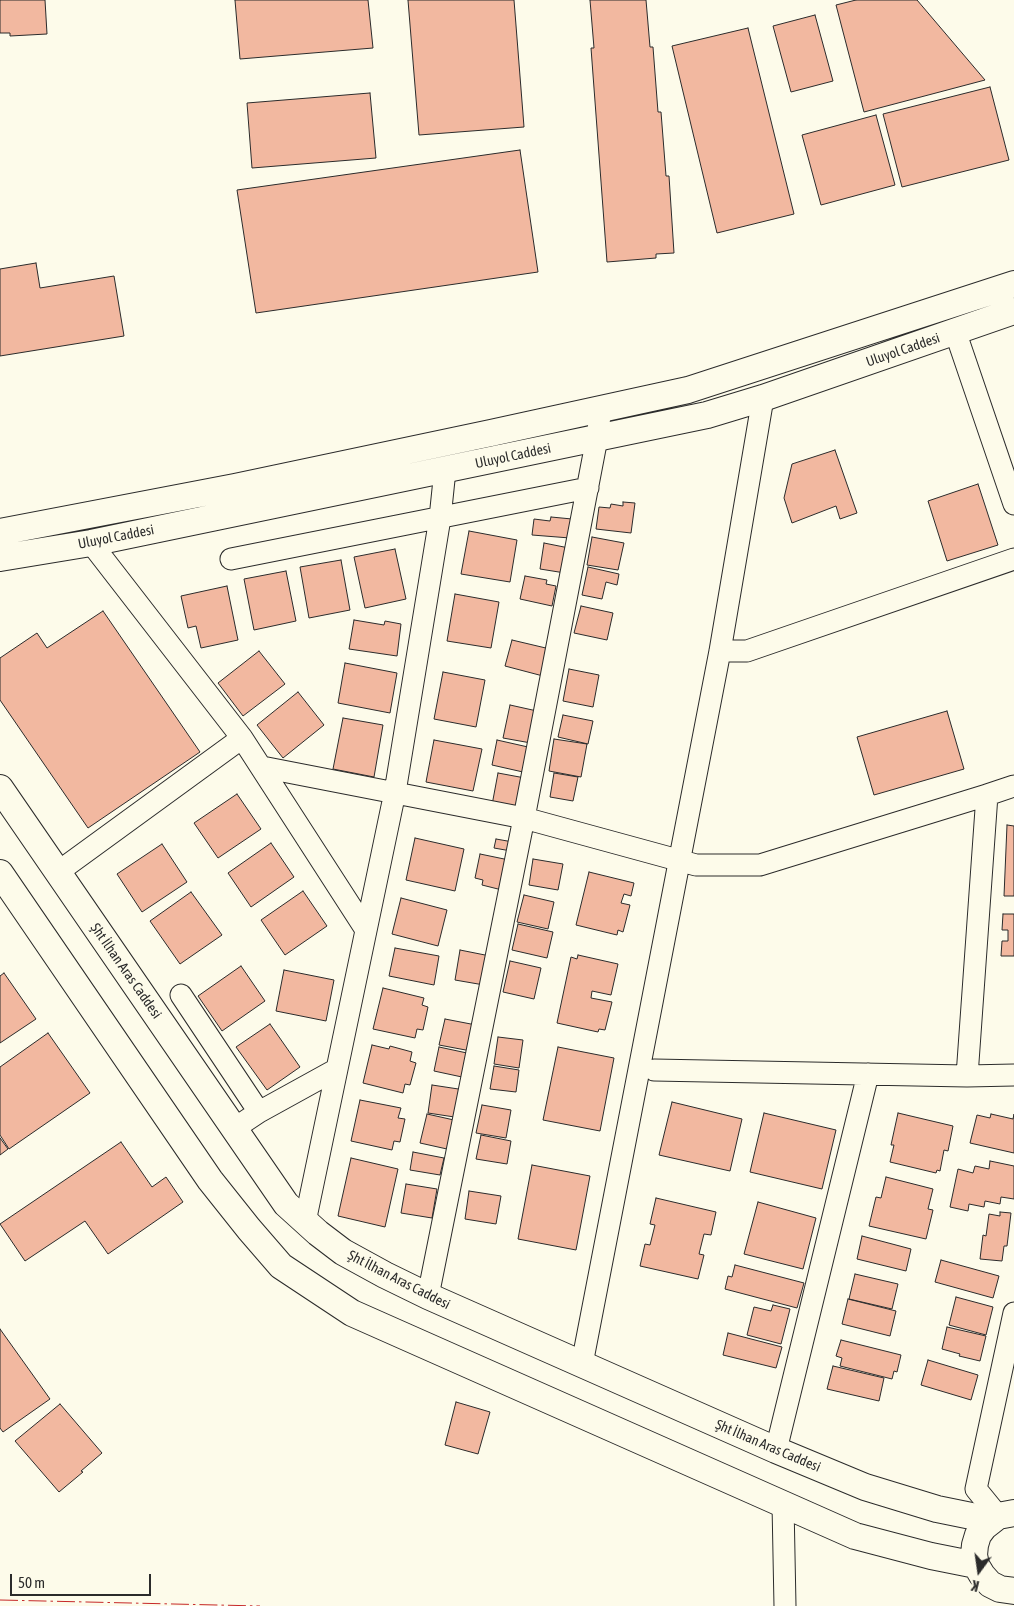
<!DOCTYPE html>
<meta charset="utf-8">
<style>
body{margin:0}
#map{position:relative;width:1014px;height:1606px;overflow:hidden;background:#fdfbea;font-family:"Asap Condensed",sans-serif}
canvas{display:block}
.north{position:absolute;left:954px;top:1546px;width:50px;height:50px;-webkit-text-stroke:4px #fdfbea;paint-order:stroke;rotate:194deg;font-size:14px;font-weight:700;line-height:20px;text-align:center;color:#2b2b2b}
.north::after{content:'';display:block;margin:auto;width:18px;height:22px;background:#2b2b2b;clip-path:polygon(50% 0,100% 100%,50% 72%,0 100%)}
.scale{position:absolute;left:10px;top:1574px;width:141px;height:22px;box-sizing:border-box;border:2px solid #2b2b2b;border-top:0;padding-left:6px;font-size:15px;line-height:18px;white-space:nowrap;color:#2b2b2b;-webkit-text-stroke:4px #fdfbea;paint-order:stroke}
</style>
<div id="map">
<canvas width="1014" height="1606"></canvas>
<div class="north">K</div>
<div class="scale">50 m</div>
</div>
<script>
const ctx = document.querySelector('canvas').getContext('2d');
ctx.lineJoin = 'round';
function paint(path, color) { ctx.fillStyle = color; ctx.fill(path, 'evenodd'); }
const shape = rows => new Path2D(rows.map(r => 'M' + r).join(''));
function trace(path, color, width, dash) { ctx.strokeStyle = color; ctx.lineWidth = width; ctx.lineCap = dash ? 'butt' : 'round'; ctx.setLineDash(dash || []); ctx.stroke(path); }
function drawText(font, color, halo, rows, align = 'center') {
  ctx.font = font + ' "Asap Condensed",sans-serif'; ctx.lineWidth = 4; ctx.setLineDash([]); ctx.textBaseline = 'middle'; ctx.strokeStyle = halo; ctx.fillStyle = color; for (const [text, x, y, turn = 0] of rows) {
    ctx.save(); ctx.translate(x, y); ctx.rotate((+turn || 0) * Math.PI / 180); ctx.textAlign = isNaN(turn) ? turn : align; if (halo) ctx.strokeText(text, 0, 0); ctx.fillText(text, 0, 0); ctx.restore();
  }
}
const building = shape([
 [0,0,45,0,47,34,10,36,10,33,0,33,0,0],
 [235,0,368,0,373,48,240,59,235,0],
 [408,0,514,0,524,127,419,135,408,0],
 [590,0,646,0,650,47,653,47,658,112,661,112,666,176,669,176,674,253,656,254,656,258,607,262,591,48,594,48,590,0],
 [856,0,917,0,985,80,864,112,836,5,856,0],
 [815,15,833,81,791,92,773,26,815,15],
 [748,28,794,214,717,233,672,46,748,28],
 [990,87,1009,160,902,187,883,114,990,87],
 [370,93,376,158,252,168,247,103,370,93],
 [876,115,895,185,821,205,802,135,876,115],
 [520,150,538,272,256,313,237,190,520,150],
 [36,263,40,288,114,276,124,336,0,356,0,269,36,263],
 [835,450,857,513,840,519,836,506,792,523,784,498,792,464,835,450],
 [978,484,998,545,947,561,928,501,978,484],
 [623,502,635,503,631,533,596,529,599,507,610,508,611,504,623,506,623,502],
 [551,517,572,519,570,538,532,535,534,519,550,521,551,517],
 [469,531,517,540,510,582,461,574,469,531],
 [592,537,624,543,618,570,587,565,592,537],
 [544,543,569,548,565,573,540,569,544,543],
 [395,549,406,599,365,608,354,557,395,549],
 [341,560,350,610,309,618,300,567,341,560],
 [588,567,619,574,617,585,606,582,602,599,582,595,588,567],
 [286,571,296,621,254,630,244,579,286,571],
 [525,576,547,580,546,584,556,586,552,606,520,599,525,576],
 [227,586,238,640,201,648,196,626,188,628,181,596,227,586],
 [455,594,499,602,491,648,447,641,455,594],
 [581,606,613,613,607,640,574,633,581,606],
 [103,611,200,752,88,828,0,700,0,658,37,633,47,648,103,611],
 [354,620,384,625,385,621,401,624,397,656,349,649,354,620],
 [512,640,550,649,543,676,505,666,512,640],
 [259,651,285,684,243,716,218,683,259,651],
 [345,663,397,673,390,713,338,703,345,663],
 [569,669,599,675,593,707,563,701,569,669],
 [443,672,485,680,476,727,434,719,443,672],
 [298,692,324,725,283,758,257,725,298,692],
 [510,705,537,711,531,743,503,738,510,705],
 [947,711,964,769,874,795,857,737,947,711],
 [563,715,593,721,588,744,558,737,563,715],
 [343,718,383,725,374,777,333,769,343,718],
 [554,739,587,744,581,777,549,771,554,739],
 [434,740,482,749,473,791,426,782,434,740],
 [497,740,528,747,523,772,492,765,497,740],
 [498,773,525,778,519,811,492,805,498,773],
 [554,773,578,777,573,801,550,797,554,773],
 [237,794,261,829,218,858,194,823,237,794],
 [1007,825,1014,826,1014,896,1004,896,1007,825],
 [415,838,464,849,455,891,406,880,415,838],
 [496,839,513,842,511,851,494,848,496,839],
 [271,843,294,877,251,907,228,873,271,843],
 [162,844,187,882,142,912,117,874,162,844],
 [480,854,509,860,502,890,482,885,483,880,475,878,480,854],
 [533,859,563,864,558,890,529,885,533,859],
 [589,872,634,883,631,896,624,894,621,903,630,905,623,932,618,930,617,935,576,925,589,872],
 [303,891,327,926,285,955,261,920,303,891],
 [191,892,222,935,180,964,150,921,191,892],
 [524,895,554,902,548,929,517,922,524,895],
 [401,898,447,910,438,946,392,934,401,898],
 [1003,914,1014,914,1014,956,1001,956,1002,941,1008,941,1008,930,1002,930,1003,914],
 [518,924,553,932,547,958,512,950,518,924],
 [395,948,439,956,434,985,389,976,395,948],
 [460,950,490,956,484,985,455,980,460,950],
 [578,955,618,964,611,995,592,991,591,998,612,1002,605,1030,599,1029,598,1032,557,1023,571,957,577,959,578,955],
 [510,961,541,968,534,999,503,992,510,961],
 [241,966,265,1001,222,1031,198,996,241,966],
 [284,970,334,980,326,1021,276,1011,284,970],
 [4,973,36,1019,0,1043,0,976,4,973],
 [383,988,424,998,422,1005,428,1007,423,1030,417,1029,415,1038,373,1029,383,988],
 [445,1019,476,1025,471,1051,439,1045,445,1019],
 [270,1024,300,1067,267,1090,236,1047,270,1024],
 [48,1033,90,1093,9,1149,0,1135,0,1067,48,1033],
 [498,1037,523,1040,519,1068,494,1064,498,1037],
 [372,1045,389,1049,390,1046,412,1052,410,1061,416,1063,410,1085,405,1084,403,1093,363,1083,372,1045],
 [439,1047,467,1053,462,1077,434,1071,439,1047],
 [558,1047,614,1058,600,1131,543,1120,558,1047],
 [494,1066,519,1070,516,1092,490,1089,494,1066],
 [432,1085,465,1090,461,1118,428,1113,432,1085],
 [360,1100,401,1108,398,1118,405,1119,400,1142,394,1141,392,1150,351,1141,360,1100],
 [672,1102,742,1119,730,1171,659,1155,672,1102],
 [482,1105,511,1110,506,1138,476,1133,482,1105],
 [764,1113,836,1130,822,1189,750,1172,764,1113],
 [898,1113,953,1126,948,1151,944,1150,940,1171,937,1170,936,1173,890,1162,894,1145,891,1145,898,1113],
 [427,1114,454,1120,447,1149,420,1143,427,1114],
 [991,1114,1013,1119,1014,1114,1014,1153,970,1143,977,1115,990,1118,991,1114],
 [481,1135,511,1141,507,1164,476,1159,481,1135],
 [0,1138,8,1149,0,1155,0,1138],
 [121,1142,152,1187,166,1177,183,1202,108,1254,85,1221,25,1261,0,1224,121,1142],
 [413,1152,444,1158,440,1175,410,1170,413,1152],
 [351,1158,398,1169,385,1227,338,1216,351,1158],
 [990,1161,1014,1166,1014,1199,1001,1197,1000,1204,985,1201,984,1207,969,1204,968,1211,950,1207,958,1169,973,1173,975,1166,989,1169,990,1161],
 [532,1165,590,1176,576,1250,518,1239,532,1165],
 [886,1177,933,1189,928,1209,933,1210,926,1239,869,1226,876,1197,881,1198,886,1177],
 [406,1184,437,1189,432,1218,401,1213,406,1184],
 [469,1191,501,1196,496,1224,465,1219,469,1191],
 [656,1198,716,1212,711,1235,704,1234,699,1254,704,1255,698,1279,640,1266,645,1244,650,1245,655,1225,650,1224,656,1198],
 [758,1202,816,1218,803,1269,744,1254,758,1202],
 [1000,1212,1011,1213,1007,1246,1004,1246,1002,1261,980,1259,983,1235,986,1236,989,1214,1000,1216,1000,1212],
 [862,1236,911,1249,906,1271,857,1259,862,1236],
 [941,1260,999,1276,993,1298,935,1282,941,1260],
 [735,1265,804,1283,797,1308,725,1289,728,1276,732,1277,735,1265],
 [855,1274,898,1284,892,1309,849,1299,855,1274],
 [956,1297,993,1307,986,1335,949,1325,956,1297],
 [848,1299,896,1311,890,1336,842,1324,848,1299],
 [773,1305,790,1309,781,1344,747,1335,754,1307,771,1311,773,1305],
 [947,1327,986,1336,980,1361,959,1356,960,1354,942,1349,947,1327],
 [0,1329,50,1399,3,1432,0,1428,0,1329],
 [728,1333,782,1347,776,1368,723,1355,728,1333],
 [841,1340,901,1355,897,1372,894,1371,892,1379,840,1366,842,1358,836,1356,841,1340],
 [928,1360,978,1375,971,1400,921,1385,928,1360],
 [833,1366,884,1378,879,1401,827,1389,833,1366],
 [456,1402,490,1412,478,1454,445,1445,456,1402],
 [60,1404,102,1453,81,1471,83,1472,59,1492,15,1441,60,1404]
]);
paint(building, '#f2b8a0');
trace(building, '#2b2b2b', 1);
const minor = shape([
 [955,331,1014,504],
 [91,543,242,738,366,930],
 [231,559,588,488],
 [720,651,747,651,1014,559],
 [262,767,524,818,696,865,760,865,987,795],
 [58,872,242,738],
 [181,995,259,1112],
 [654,1070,967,1076,1014,1075],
 [967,1076,987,795,1014,786],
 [235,1128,259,1112,337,1069],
 [305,1222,395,792,440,518,445,470],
 [428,1296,524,818,597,438,601,408],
 [582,1364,720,651,763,398],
 [776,1450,868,1074],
 [783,1504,785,1606],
 [998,1516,976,1489,1014,1313]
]);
const major = shape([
 [0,532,235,487,491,433,688,390,1014,284],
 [0,558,91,543,707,415,763,398,1014,311],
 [0,788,286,1204,318,1233,343,1252,385,1275,428,1296,776,1450,865,1487,937,1509,991,1520],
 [0,873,210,1180,249,1229,281,1266,352,1313,855,1536,931,1556,976,1565],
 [1014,1513,998,1516,984,1527,978,1535,975,1545,974,1555,976,1565,982,1575,990,1584,1000,1589,1014,1591]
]);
trace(minor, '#2b2b2b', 23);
trace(major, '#2b2b2b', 28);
trace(minor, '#fdfbea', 21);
trace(major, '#fdfbea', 26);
trace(shape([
 [0,1600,260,1606]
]), '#c62828', 1, [18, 4, 2.5, 4]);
drawText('14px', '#2b2b2b', '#fdfbea', [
 ["Uluyol Caddesi",903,350,-19],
 ["Uluyol Caddesi",513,456,-12],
 ["Uluyol Caddesi",116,537,-11],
 ["Şht İlhan Aras Caddesi",126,971,55],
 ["Şht İlhan Aras Caddesi",399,1280,27],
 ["Şht İlhan Aras Caddesi",768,1446,23]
]);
</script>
